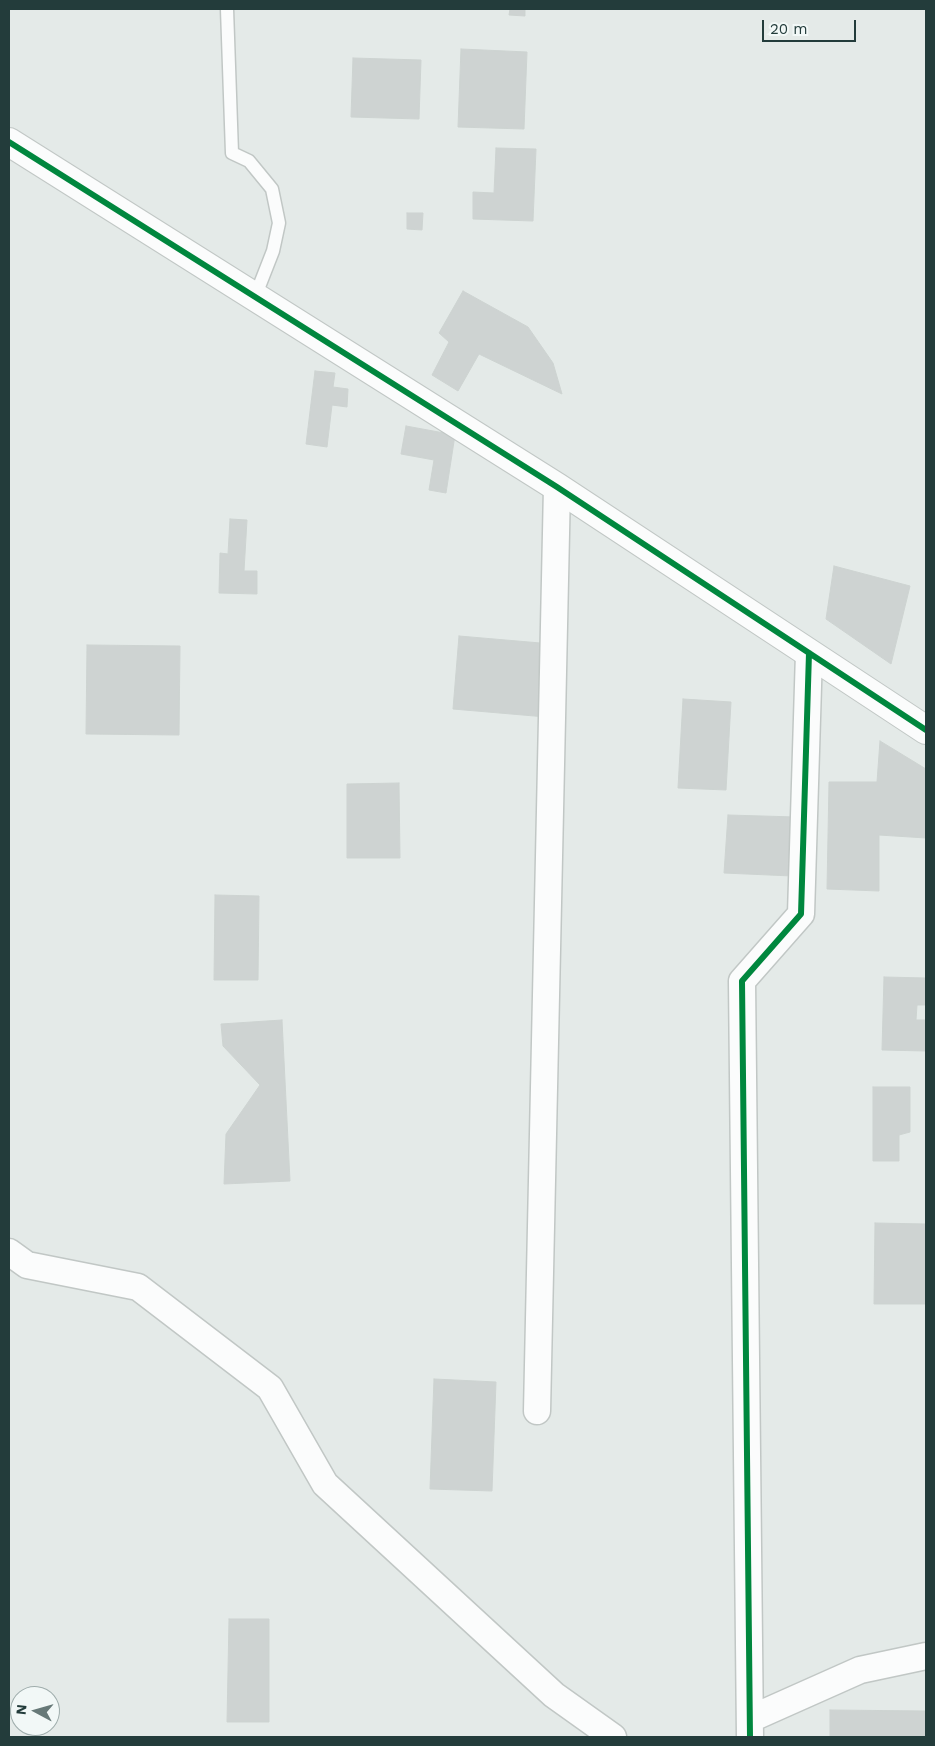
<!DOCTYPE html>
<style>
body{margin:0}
#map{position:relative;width:935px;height:1746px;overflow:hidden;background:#e4eae8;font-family:"Work Sans",sans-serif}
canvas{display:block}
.frame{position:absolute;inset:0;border:10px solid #233c3b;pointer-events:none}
.north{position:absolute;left:10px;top:1686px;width:50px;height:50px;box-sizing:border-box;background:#f2f8f7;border:1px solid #9fadac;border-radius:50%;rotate:276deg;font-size:14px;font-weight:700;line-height:20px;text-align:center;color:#233c3b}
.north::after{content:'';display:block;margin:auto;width:18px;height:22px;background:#677978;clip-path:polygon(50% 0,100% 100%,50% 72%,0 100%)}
.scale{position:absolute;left:762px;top:20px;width:94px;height:22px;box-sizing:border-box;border:2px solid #233c3b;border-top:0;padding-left:6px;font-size:15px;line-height:18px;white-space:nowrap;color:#233c3b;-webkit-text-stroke:4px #f2f8f7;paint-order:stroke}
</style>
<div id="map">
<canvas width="935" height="1746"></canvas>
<div class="frame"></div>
<div class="north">N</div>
<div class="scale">20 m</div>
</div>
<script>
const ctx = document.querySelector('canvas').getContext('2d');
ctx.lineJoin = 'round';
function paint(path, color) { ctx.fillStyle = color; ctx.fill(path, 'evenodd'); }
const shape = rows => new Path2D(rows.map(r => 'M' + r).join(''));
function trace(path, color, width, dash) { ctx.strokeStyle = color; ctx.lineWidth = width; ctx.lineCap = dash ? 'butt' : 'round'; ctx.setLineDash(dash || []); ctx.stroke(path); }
const building = shape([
 [510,9,525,9,525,16,509,15,510,9],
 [461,49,527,52,524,129,458,127,461,49],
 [353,58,421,60,419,119,351,117,353,58],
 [496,148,536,149,533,221,473,219,473,192,494,193,496,148],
 [407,213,423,213,422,230,407,229,407,213],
 [463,291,528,327,553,363,562,394,479,354,458,391,432,375,449,342,439,333,463,291],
 [315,371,335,373,333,387,348,389,347,407,332,405,327,447,306,444,315,371],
 [406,426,455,435,446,493,429,490,434,460,401,454,406,426],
 [230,519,247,520,244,571,257,571,257,594,219,593,220,553,228,554,230,519],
 [834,566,910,586,891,664,826,619,834,566],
 [459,636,552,644,546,717,453,709,459,636],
 [87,645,180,646,179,735,86,734,87,645],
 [683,699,731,702,726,790,678,788,683,699],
 [880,741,926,769,926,838,879,835,879,891,827,889,829,782,877,782,880,741],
 [399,783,400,858,347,858,347,784,399,783],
 [728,815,796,817,792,876,724,873,728,815],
 [215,895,259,896,258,980,214,980,215,895],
 [884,977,926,978,926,1005,917,1005,916,1020,926,1020,926,1051,882,1050,884,977],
 [282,1020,290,1181,224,1184,226,1134,260,1085,223,1046,221,1024,282,1020],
 [873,1087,910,1087,910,1132,899,1135,899,1161,873,1161,873,1087],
 [875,1223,926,1224,926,1304,874,1304,875,1223],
 [434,1379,496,1382,492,1491,430,1489,434,1379],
 [229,1619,269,1619,269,1722,227,1722,229,1619],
 [830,1710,926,1711,926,1737,830,1737,830,1710]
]);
paint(building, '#ced3d2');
trace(building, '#cdd3d1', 1);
const service = shape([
 [227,9,232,153,249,161,272,189,279,223,273,251,255,297]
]);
const minor = shape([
 [9,1252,27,1265,138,1287,270,1388,325,1484,554,1695,613,1737],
 [537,1411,557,487],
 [750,1719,860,1670,926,1656],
 [750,1737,742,981,801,914,809,653]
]);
const tertiary = shape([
 [9,142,557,487,926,730]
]);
trace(service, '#c1c7c5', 15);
trace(minor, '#c1c7c5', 29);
trace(tertiary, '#c1c7c5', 30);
trace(service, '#fbfcfc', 12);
trace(minor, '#fbfcfc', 26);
trace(tertiary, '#fbfcfc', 28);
trace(shape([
 [9,142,557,487,926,730],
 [750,1737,742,981,801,914,809,653]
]), '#00873e', 6);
</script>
